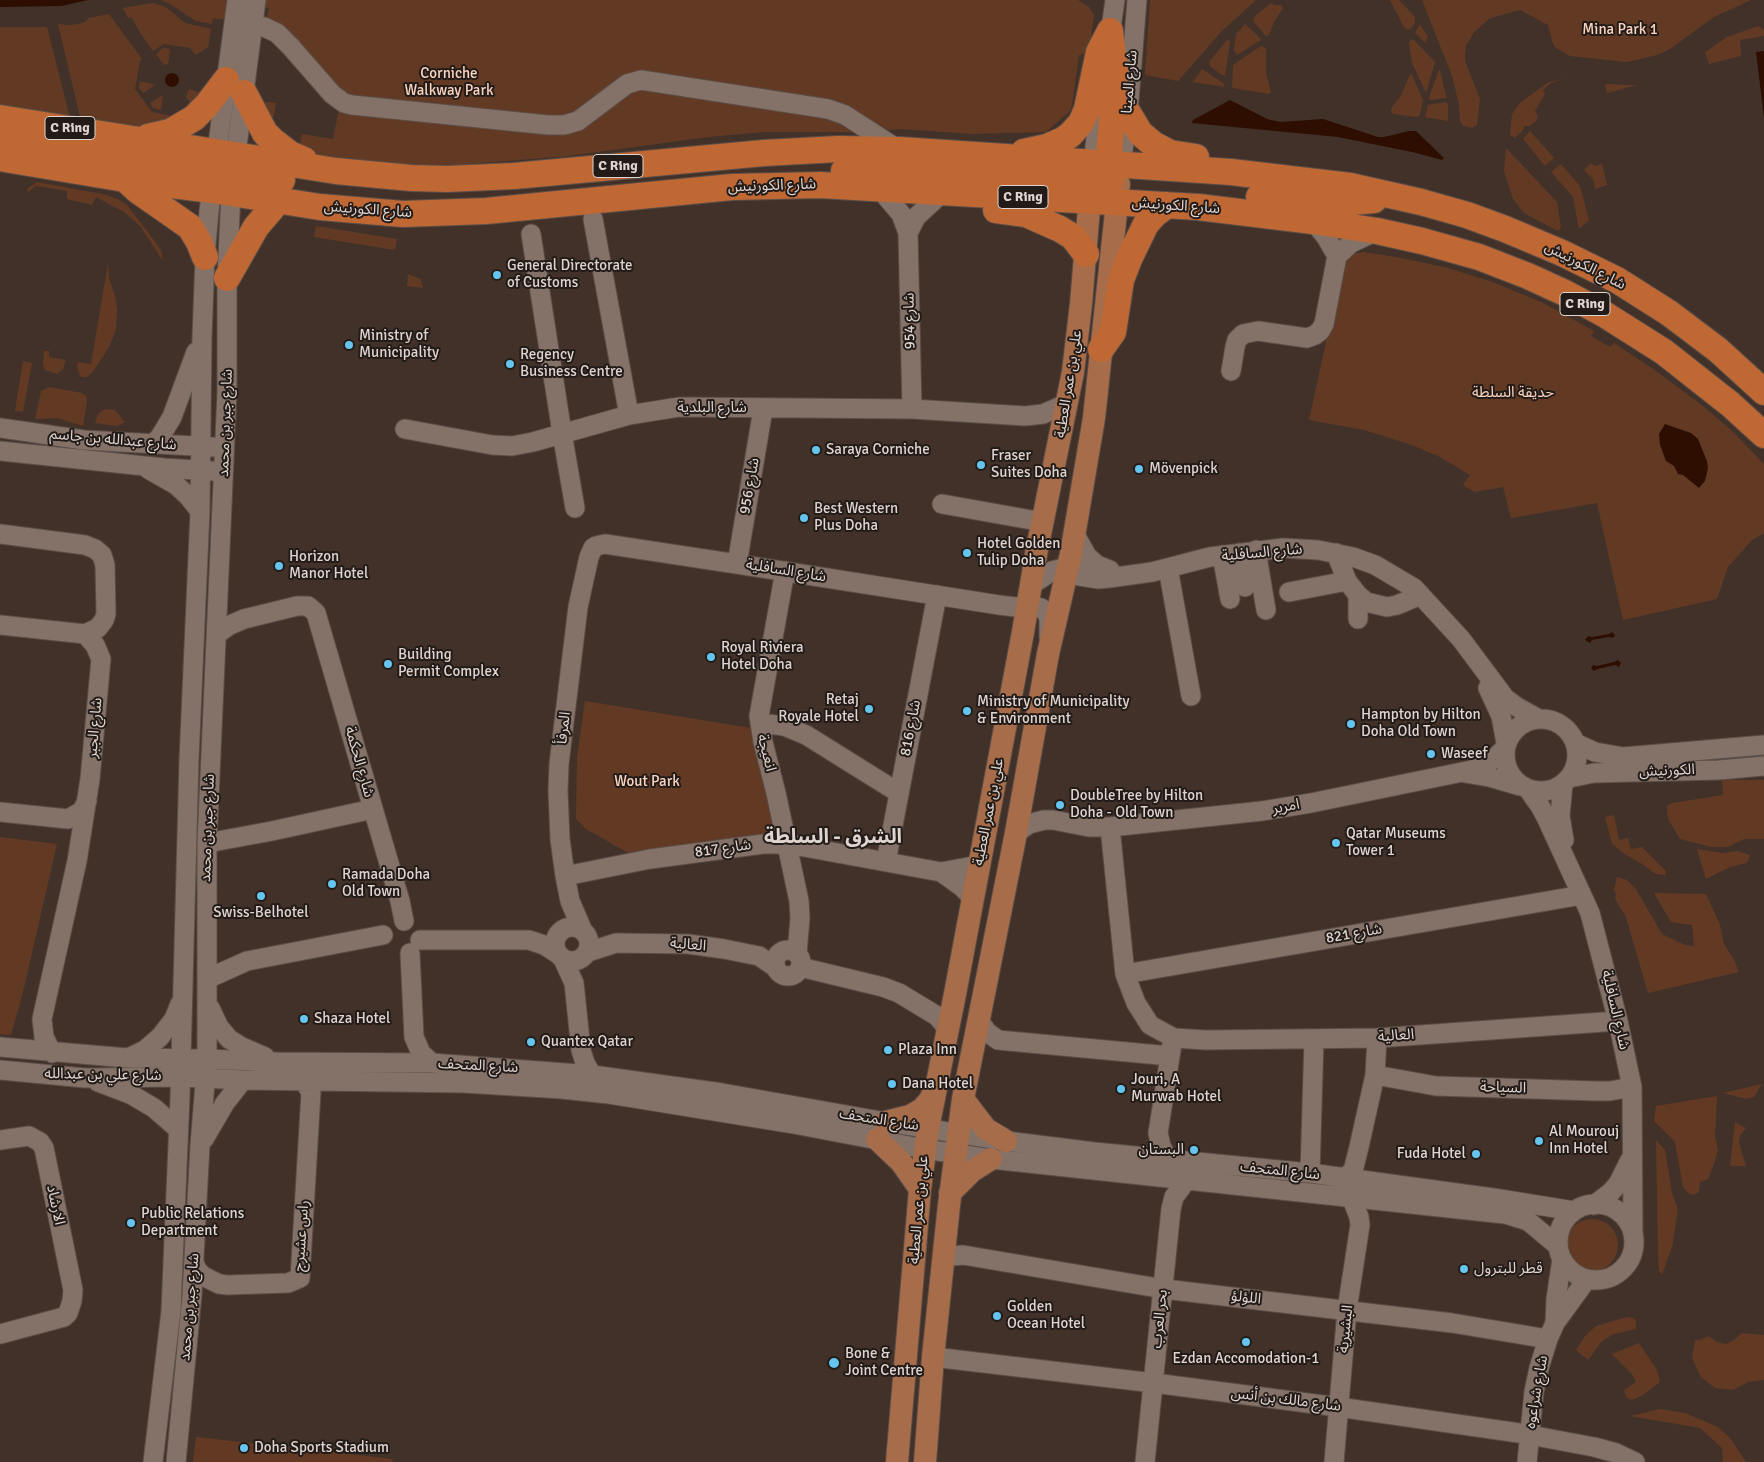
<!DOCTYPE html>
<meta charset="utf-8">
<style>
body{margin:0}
canvas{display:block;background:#413129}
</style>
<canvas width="1764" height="1462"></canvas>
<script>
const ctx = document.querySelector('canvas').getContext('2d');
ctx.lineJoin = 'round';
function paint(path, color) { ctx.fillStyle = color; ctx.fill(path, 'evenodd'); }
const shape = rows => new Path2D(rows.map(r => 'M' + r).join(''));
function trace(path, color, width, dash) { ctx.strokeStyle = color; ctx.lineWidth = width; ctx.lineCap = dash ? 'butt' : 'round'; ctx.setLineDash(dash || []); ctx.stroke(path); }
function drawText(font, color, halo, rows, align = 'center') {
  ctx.font = font + ' Signika,"Noto Sans Arabic",sans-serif'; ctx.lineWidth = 4; ctx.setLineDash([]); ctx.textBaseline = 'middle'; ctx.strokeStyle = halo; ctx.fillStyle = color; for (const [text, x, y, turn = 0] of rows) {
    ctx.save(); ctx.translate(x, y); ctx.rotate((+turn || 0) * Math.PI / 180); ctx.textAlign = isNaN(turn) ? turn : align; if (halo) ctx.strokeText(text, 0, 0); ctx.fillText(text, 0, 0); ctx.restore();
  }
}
paint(shape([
 [161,0,1078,0,1089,7,1094,15,1089,50,1084,54,1079,55,1072,105,1070,111,1046,132,971,134,902,129,858,132,764,132,709,137,568,156,446,166,382,165,298,152,302,134,333,139,342,94,275,20,267,19,269,8,228,2,226,20,213,18,212,24,196,21,170,4],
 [1150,0,1256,0,1221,32,1178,81,1145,75,1145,73],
 [1390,0,1399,0,1415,17,1415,23,1411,29,1407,30,1404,27],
 [1422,0,1751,0,1714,17,1670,49,1657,55,1627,62,1570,56,1556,48,1553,44,1548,25,1520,10,1490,18,1474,32,1466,46,1465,53,1465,61,1480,99,1477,125,1472,128,1463,126,1460,121,1459,104,1452,76],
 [152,3,166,7,185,23,211,29,208,47,196,55,190,48,164,44,153,51,141,34,131,17,128,18,123,8],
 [1271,3,1275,5,1281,5,1283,8,1274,22,1269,35,1266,36,1253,21,1255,16],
 [109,14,142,59,140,61,135,89,152,112,179,117,152,130,81,121,58,24,68,25,79,24,85,22,89,18],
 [1245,24,1259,37,1261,40,1237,55,1234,50,1236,34],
 [1420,24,1428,37,1425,43,1415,33],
 [1758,26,1764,30,1764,36,1740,40,1741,56,1709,64,1705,52,1727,37],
 [0,27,47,27,70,118,0,108],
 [1411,39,1415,41,1435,62,1426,93,1412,63,1409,43],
 [1227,40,1230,41,1225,77,1210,66,1209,62],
 [1261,46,1266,49,1266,73,1271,92,1269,94,1232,88,1233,65],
 [163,48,170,49,168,64,164,65,156,54],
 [1202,69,1223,83,1225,87,1193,82],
 [1439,70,1440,70,1446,96,1446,98,1430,100,1429,97],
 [1411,73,1423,100,1420,114,1419,116,1416,117,1393,114,1391,111,1392,107,1400,97],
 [1565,78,1551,83,1543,90,1545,94,1535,111,1538,117,1535,122,1529,126,1524,126,1524,129,1515,138,1510,135,1512,114,1520,103,1547,83],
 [140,81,155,85,143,93,139,88],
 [1605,84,1628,85,1637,85,1607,93],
 [189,89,201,93,193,107,186,97],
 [163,95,161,110,153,108,150,103],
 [267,102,276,103,274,116,269,120,263,103],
 [1446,102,1448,105,1448,121,1425,117,1428,105],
 [1530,131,1554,158,1545,166,1523,139],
 [1506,148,1557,202,1561,228,1558,231,1524,213,1513,199,1504,171],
 [1591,163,1595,166,1602,164,1607,185,1595,189,1593,179,1584,170],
 [1561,164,1580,186,1589,220,1579,229,1573,197,1551,172],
 [37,182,107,195,121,201,127,205,153,239,161,250,163,261,140,226,124,212,96,197,92,205,67,199,67,191,36,186,28,192,27,189],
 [316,226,397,239,395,250,314,237],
 [1363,252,1396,257,1448,268,1492,282,1541,302,1594,331,1591,336,1610,347,1614,343,1656,371,1704,407,1731,430,1764,464,1764,533,1752,540,1728,567,1717,599,1623,620,1597,503,1511,518,1503,487,1474,492,1463,485,1470,475,1440,457,1412,445,1364,430,1309,420,1341,273,1348,258,1353,254],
 [108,263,109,279,115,296,117,309,116,330,108,349,92,373,87,377,83,377,80,376,77,366,78,362,91,364],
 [408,274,420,279,422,282,423,288,407,286],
 [44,351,49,351,49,357,66,360,63,369,57,374,45,370,43,364],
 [23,361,32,363,23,412,15,411],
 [49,387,82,393,86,396,87,401,83,426,57,418,35,419,41,391],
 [105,409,115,410,125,422,117,426,95,423,98,414],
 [585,701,751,728,775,834,632,855,586,829,576,819,577,758],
 [1722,780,1764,780,1764,839,1744,839,1728,847,1711,847,1680,839,1668,819,1667,806,1672,803,1723,795],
 [1614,815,1619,840,1628,838,1631,849,1642,847,1666,871,1665,875,1656,874,1650,870,1644,865,1623,853,1612,844,1605,817],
 [0,837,57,844,23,992,11,1035,0,1034],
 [1697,849,1722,853,1737,851,1750,855,1747,863,1730,867,1706,879],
 [1617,877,1627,880,1636,889,1662,934,1685,945,1694,946,1692,925,1671,922,1654,893,1706,894,1720,925,1724,944,1734,960,1739,972,1648,993,1626,917,1615,899,1616,895,1614,889],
 [1762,1084,1754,1097,1746,1099,1723,1093],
 [1717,1096,1715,1137,1718,1150,1715,1161,1708,1179,1700,1182,1699,1192,1693,1195,1688,1193,1683,1187,1675,1142,1654,1121,1656,1106],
 [1735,1122,1746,1128,1740,1136,1739,1143,1746,1166,1730,1166],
 [1656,1140,1665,1150,1672,1193,1678,1210,1672,1247,1662,1274,1659,1271,1658,1253],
 '1566 1245a26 26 0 1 1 52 0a26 26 0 1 1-52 0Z',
 [1627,1317,1634,1318,1636,1322,1636,1329,1614,1334,1602,1341,1588,1360,1576,1350,1585,1336,1596,1326],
 [1742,1333,1764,1335,1764,1380,1748,1382,1733,1390,1715,1388,1701,1377,1692,1358,1695,1340,1700,1340,1708,1336,1717,1342,1726,1344,1734,1340],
 [1639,1343,1657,1370,1660,1382,1643,1395,1632,1400,1626,1397,1624,1390,1636,1382,1632,1374,1612,1354],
 [1660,1409,1685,1413,1718,1427,1730,1438,1746,1462,1723,1462,1722,1448,1700,1428,1630,1416],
 [196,1437,393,1459,392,1462,193,1462]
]), '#623a24');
paint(shape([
 [0,0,88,0,62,6,0,7],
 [1764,51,1764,118,1756,52],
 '165 80a7 7 0 1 1 14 0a7 7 0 1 1-14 0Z',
 [1230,100,1267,119,1280,122,1323,119,1378,137,1384,137,1409,131,1416,131,1444,158,1442,160,1412,152,1338,137,1192,123,1193,120],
 [1665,424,1691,433,1698,439,1707,461,1708,468,1705,481,1699,488,1683,475,1678,474,1674,466,1666,461,1660,445,1659,434],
 [1612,632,1615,635,1613,638,1609,637,1592,640,1590,643,1585,640,1588,636,1592,637,1609,634],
 [1618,660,1621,663,1619,667,1615,665,1598,669,1594,671,1591,668,1593,665,1597,666,1614,662]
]), '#2d0e00');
const minor = shape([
 [242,22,264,27,277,33,291,47,332,94,344,103,352,105,548,125,564,125,578,121,627,84,641,80,828,109,845,115,899,150],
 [1109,42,1115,0],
 [1093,163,1102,89],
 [1121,165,1128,113,1137,0],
 [879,188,901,214,908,233,912,409],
 [593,219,629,415],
 [1313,221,1326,237,1337,256],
 [908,233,916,217,942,193],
 [531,234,562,433,575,508],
 [1231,371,1235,347,1237,340,1243,334,1258,331,1307,338,1315,335,1320,331,1324,324,1337,256,1351,243,1377,231],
 [0,428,84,440,213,447],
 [405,429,492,445,512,446,533,442,629,415,679,407,912,409,1025,416,1043,414,1066,404],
 [152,445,160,437,172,417,196,352],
 [0,451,164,468,213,471],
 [148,469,176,485,188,496,200,511],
 [942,504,1043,522],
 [1074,533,1087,556,1097,565,1110,570],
 [0,534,85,545,95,549,102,555,105,565,106,614,104,620,98,628,85,634,0,625],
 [1256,550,1266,610],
 [1239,553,1245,587],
 [1336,553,1347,581,1358,595,1366,602,1387,607,1397,605,1421,595],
 [1222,555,1230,599],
 [737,564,763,409],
 [1168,568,1191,696],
 [785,571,759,716,763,742,776,793,799,901,800,918,797,954],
 [1067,574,1098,579,1109,578,1152,572,1210,557,1283,548,1318,550,1353,557,1375,565,1414,588,1461,639,1505,698,1517,707,1539,719],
 [1031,585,1052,571,1064,568,1079,569],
 [1289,592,1347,581],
 [1358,595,1358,619],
 [217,634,230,625,244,619,297,606,308,606,316,613,400,901,404,921],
 [1488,688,1501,716,1506,743],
 '1505 755a36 36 0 1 1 72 0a36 36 0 1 1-72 0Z',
 [760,723,784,726,806,735,899,793],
 [1575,743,1595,752,1623,757,1764,745],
 [1465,773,1489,777,1520,786],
 [1569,778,1594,773,1719,770,1764,766],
 [1563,784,1560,816,1564,840],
 [1528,789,1540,806,1547,819,1590,913,1618,1021,1632,1087,1633,1232],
 [0,812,68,819,82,811,87,801],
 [1110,827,1125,974,1136,1003,1150,1025,1174,1038,1206,1040,1377,1038,1618,1021],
 [1016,833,1029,824,1044,820,1053,820,1089,827,1110,827,1262,811,1311,803,1472,770,1484,765,1495,758,1505,748],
 [207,843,272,831,373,809],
 [886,862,937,595],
 [941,872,962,887,973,898],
 [565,876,650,859,763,844,788,844,941,872,979,865],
 '555 944a17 17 0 1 1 34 0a17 17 0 1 1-34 0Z',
 [582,929,570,901,565,876,560,839,558,791,559,764,578,607,589,557,593,548,596,546,605,544,737,564,999,605,1016,607,1027,605,1034,606,1041,608,1046,612,1049,618,1049,638],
 [420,940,529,940,544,945,558,954],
 '775 963a13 13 0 1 1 26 0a13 13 0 1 1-26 0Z',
 [588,952,616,943,688,944,724,949,759,956,775,967],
 [410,953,414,1037,421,1053,432,1063],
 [563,959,574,983,581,1050,585,1063,592,1075],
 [800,967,883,987,899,993,937,1016,948,1029],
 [1125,974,1582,895],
 [207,979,247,961,383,935],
 [210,1008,219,1027,229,1039,242,1047,265,1057],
 [979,1020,987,1032,998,1040,1170,1056],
 [0,1047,127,1058,207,1059,277,1062,432,1063,592,1075,722,1093,886,1122,1006,1141,1094,1152,1310,1173,1500,1199,1574,1211],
 [52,1053,44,1037,42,1019,77,861,90,779,101,659,95,645,85,634],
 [128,1058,145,1050,160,1037,174,1019,180,1004],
 [0,1070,85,1078,180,1077,243,1080,464,1083,562,1089,609,1094,794,1124,925,1149,991,1159,1505,1214,1528,1221,1558,1246],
 [1375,1075,1436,1086,1596,1091,1610,1091,1632,1087],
 [98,1082,132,1095,154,1108,178,1129],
 [204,1139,225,1103,243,1080],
 [0,1140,29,1136,40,1142,44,1148,73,1290,72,1301,68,1313,64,1317,0,1334],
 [1168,1159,1161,1146,1158,1133,1172,1044],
 [1310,1173,1314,1039],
 [1344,1178,1353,1171,1359,1147,1375,1075,1377,1038],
 '1558 1242a38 38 0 1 1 76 0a38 38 0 1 1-76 0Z',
 [1594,1205,1611,1192,1618,1184,1630,1160],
 [944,1258,952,1256,963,1255,1164,1289,1452,1323,1548,1339],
 [194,1262,197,1270,203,1276,219,1284,228,1285,288,1283,300,1278,311,1092,305,1083,301,1080],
 [1555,1323,1556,1299,1562,1259],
 [933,1357,1154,1383,1338,1407,1519,1433,1594,1447,1616,1453,1635,1462],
 [153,1462,171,1311,180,1097,189,760,200,511,202,337,205,257,209,211,237,0],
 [176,1462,192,1295,200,1145,207,1059,207,843,227,392,227,278,230,214,231,193,256,0],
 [1145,1462,1171,1209,1174,1197,1186,1181],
 [1334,1462,1347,1310,1360,1225,1359,1217,1352,1199],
 [1527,1462,1534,1392,1539,1368,1548,1339,1555,1323,1587,1279]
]);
const major = shape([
 [963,1099,986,1129,1006,1141],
 [886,1122,910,1116,922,1109,930,1100,933,1093],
 [877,1139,901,1162,920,1189],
 [950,1193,972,1171,991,1159],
 [897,1462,920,1189,928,1128,955,994,1023,632,1037,549,1073,372,1081,304,1091,184],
 [925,1462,933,1357,949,1205,963,1099,1016,833,1048,654,1071,554,1094,418,1119,184]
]);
const highway = shape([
 [244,93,265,133,272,140,290,154,304,160],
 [1128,113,1140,133,1153,144,1170,153,1196,157],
 [0,118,336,171,411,178,447,179,514,176,764,153,838,149,900,150,1231,172,1350,186,1421,202,1467,215,1505,229,1562,253,1617,280,1669,313,1718,350,1764,392],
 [0,137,220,171,229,167,236,155],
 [148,137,170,132,194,118,207,105,226,80],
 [1024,152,1047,147,1063,140,1070,135,1081,123,1087,109,1099,52,1110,31],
 [0,158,125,179,212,190,320,207,403,214,486,211,732,187,820,185,1198,207,1313,221,1377,231,1422,241,1479,257,1528,276,1565,293,1604,314,1664,352,1730,404,1764,435],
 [844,171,909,171,1092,183,1109,177,1121,165],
 [125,179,137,190,190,227,199,242,205,257],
 [1110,182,1108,171,1115,72,1110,31],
 [212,190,227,180,238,175,250,174,282,180],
 [1259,197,1340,203,1374,200],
 [996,210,1026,214,1060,229,1073,237,1086,254],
 [227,278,256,227,279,200],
 [1101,349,1113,332,1121,280,1129,259,1146,224,1155,214,1167,205]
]);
trace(minor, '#5b4d47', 21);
trace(major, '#5b4d47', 24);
trace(highway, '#5b4d47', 28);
trace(minor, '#847269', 19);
trace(major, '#a76c49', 22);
trace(highway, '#bf6834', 26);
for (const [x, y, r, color] of [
 [497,275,5,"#65c5ef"],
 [349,345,5,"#65c5ef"],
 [510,364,5,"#65c5ef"],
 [816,450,5,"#65c5ef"],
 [981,465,5,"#65c5ef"],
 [1139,469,5,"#65c5ef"],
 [804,518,5,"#65c5ef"],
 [967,553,5,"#65c5ef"],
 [279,566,5,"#65c5ef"],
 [711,657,5,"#65c5ef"],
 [388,664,5,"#65c5ef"],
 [869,709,5,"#65c5ef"],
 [967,711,5,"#65c5ef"],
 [1351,724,5,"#65c5ef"],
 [1431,754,5,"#65c5ef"],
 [1060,805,5,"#65c5ef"],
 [1336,843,5,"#65c5ef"],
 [332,884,5,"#65c5ef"],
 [261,896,5,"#65c5ef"],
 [304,1019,5,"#65c5ef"],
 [531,1042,5,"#65c5ef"],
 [888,1050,5,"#65c5ef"],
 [892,1084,5,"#65c5ef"],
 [1121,1089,5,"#65c5ef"],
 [1539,1141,5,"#65c5ef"],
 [1194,1150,5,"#65c5ef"],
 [1476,1154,5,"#65c5ef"],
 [131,1223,5,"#65c5ef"],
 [1464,1269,5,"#65c5ef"],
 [997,1316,5,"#65c5ef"],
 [1246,1342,5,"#65c5ef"],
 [834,1363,6,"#65c5ef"],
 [244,1448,5,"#65c5ef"]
]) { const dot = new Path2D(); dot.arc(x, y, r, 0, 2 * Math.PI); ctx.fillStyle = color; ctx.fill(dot); trace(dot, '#221b17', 2); }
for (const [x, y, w] of [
 [70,128,50],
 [618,166,50],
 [1023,197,50],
 [1585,304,50]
]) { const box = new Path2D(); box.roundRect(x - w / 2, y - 11.5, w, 23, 4); ctx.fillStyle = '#221b17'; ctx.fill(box); trace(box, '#dfd4cf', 1); }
drawText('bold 14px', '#dfd4cf', null, [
 ["C Ring",70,128],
 ["C Ring",618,166],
 ["C Ring",1023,197],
 ["C Ring",1585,304]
]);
drawText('15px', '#fad4c0', '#221b17', [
 ["Mina Park 1",1620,30],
 ["Corniche",449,74],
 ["Walkway Park",449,91],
 ["حديقة السلطة",1513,393],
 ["Wout Park",647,782]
]);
drawText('15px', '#dfd4cf', '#221b17', [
 ["شارع المينا",1130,82,-85],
 ["شارع الكورنيش",772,186,-2],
 ["شارع الكورنيش",1176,206,4],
 ["شارع الكورنيش",368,210,4],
 ["شارع الكورنيش",1585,266,27],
 ["شارع 954",910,321,-91],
 ["علي بن عمر العطية",1069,384,-81],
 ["شارع البلدية",712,408],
 ["شارع جبر بن محمد",226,423,-88],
 ["شارع عبدالله بن جاسم",113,440,5],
 ["شارع 956",750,486,-80],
 ["شارع السافلية",1262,553,-5],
 ["شارع السافلية",786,571,9],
 ["شارع الجبر",95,728,-85],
 ["المرفأ",564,728,-83],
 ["شارع 816",911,728,-79],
 ["انعيجة",766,753,76],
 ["شارع الحكمة",359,762,74],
 ["الكورنيش",1667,771,-2],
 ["امرير",1286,807,-10],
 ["علي بن عمر العطية",989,812,-79],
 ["شارع جبر بن محمد",208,828,-88],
 ["شارع 817",723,849,-8],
 ["شارع 821",1354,934,-10],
 ["العالية",688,945,5],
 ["شارع السافلية",1615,1010,77],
 ["العالية",1396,1036,-4],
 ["شارع المتحف",478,1066,3],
 ["شارع علي بن عبدالله",103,1075,1],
 ["السياحة",1503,1088,2],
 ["شارع المتحف",879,1120,9],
 ["شارع المتحف",1280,1171,6],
 ["الارشاد",55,1205,78],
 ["علي بن عمر العطية",919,1210,-85],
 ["راس عشيرج",302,1236,-86],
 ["اللؤلؤ",1246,1298,7],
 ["شارع جبر بن محمد",190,1307,-85],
 ["بحر العرب",1160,1319,-84],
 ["البشيرية",1346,1329,-84],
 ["شارع شراعوه",1537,1392,-80],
 ["شارع مالك بن أنس",1286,1400,7]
]);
drawText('15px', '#dfd4cf', '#221b17', [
 ["General Directorate",507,266],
 ["of Customs",507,283],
 ["Ministry of",359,336],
 ["Municipality",359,353],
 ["Regency",520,355],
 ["Business Centre",520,372],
 ["Saraya Corniche",826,450],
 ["Fraser",991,456],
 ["Suites Doha",991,473],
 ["Mövenpick",1149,469],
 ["Best Western",814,509],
 ["Plus Doha",814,526],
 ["Hotel Golden",977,544],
 ["Tulip Doha",977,561],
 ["Horizon",289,557],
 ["Manor Hotel",289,574],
 ["Royal Riviera",721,648],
 ["Hotel Doha",721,665],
 ["Building",398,655],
 ["Permit Complex",398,672],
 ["Retaj",859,700,"right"],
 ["Royale Hotel",859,717,"right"],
 ["Ministry of Municipality",977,702],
 ["& Environment",977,719],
 ["Hampton by Hilton",1361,715],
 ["Doha Old Town",1361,732],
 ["Waseef",1441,754],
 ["DoubleTree by Hilton",1070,796],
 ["Doha - Old Town",1070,813],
 ["Qatar Museums",1346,834],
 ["Tower 1",1346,851],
 ["Ramada Doha",342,875],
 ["Old Town",342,892],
 ["Swiss-Belhotel",261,913,"center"],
 ["Shaza Hotel",314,1019],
 ["Quantex Qatar",541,1042],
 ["Plaza Inn",898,1050],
 ["Jouri, A",1131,1080],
 ["Murwab Hotel",1131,1097],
 ["Dana Hotel",902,1084],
 ["Al Mourouj",1549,1132],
 ["Inn Hotel",1549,1149],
 ["البستان",1184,1150,"right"],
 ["Fuda Hotel",1466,1154,"right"],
 ["Public Relations",141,1214],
 ["Department",141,1231],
 ["قطر للبترول",1474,1269],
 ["Golden",1007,1307],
 ["Ocean Hotel",1007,1324],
 ["Bone &",845,1354],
 ["Joint Centre",845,1371],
 ["Ezdan Accomodation-1",1246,1359,"center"],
 ["Doha Sports Stadium",254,1448]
], 'left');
drawText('bold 20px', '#dfd4cf', '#221b17', [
 ["الشرق - السلطة",833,838]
]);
</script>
